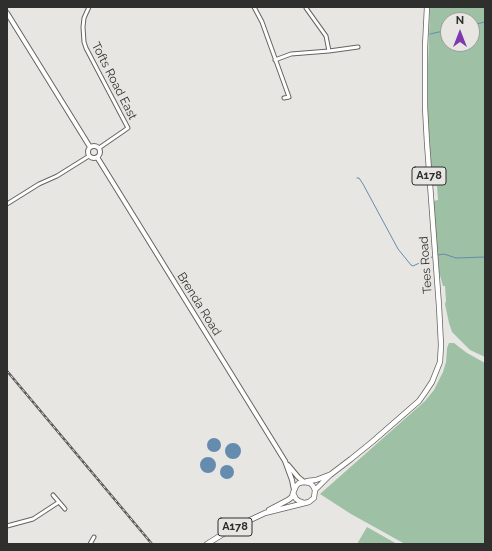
<!DOCTYPE html>
<style>
body{margin:0}
#map{position:relative;width:492px;height:551px;overflow:hidden;background:#e7e6e2;font-family:Raleway,sans-serif}
canvas{display:block}
.frame{position:absolute;inset:0;border:8px solid #2f2f2d;pointer-events:none}
.north{position:absolute;left:440px;top:12px;width:40px;height:40px;box-sizing:border-box;background:#e7e6e2;border:1px solid #9d9d9a;border-radius:50%;rotate:0deg;font-size:11px;font-weight:700;line-height:16px;text-align:center;color:#2f2f2d}
.north::after{content:'';display:block;margin:auto;width:14px;height:18px;background:#7d39ad;clip-path:polygon(50% 0,100% 100%,50% 72%,0 100%)}
</style>
<div id="map">
<canvas width="492" height="551"></canvas>
<div class="frame"></div>
<div class="north">N</div>
</div>
<script>
const ctx = document.querySelector('canvas').getContext('2d');
ctx.lineJoin = 'round';
function paint(path, color) { ctx.fillStyle = color; ctx.fill(path, 'evenodd'); }
const shape = rows => new Path2D(rows.map(r => 'M' + r).join(''));
function trace(path, color, width, dash) { ctx.strokeStyle = color; ctx.lineWidth = width; ctx.lineCap = dash ? 'butt' : 'round'; ctx.setLineDash(dash || []); ctx.stroke(path); }
function drawText(font, color, halo, rows, align = 'center') {
  ctx.font = font + ' Raleway,sans-serif'; ctx.lineWidth = 4; ctx.setLineDash([]); ctx.textBaseline = 'middle'; ctx.strokeStyle = halo; ctx.fillStyle = color; for (const [text, x, y, turn = 0] of rows) {
    ctx.save(); ctx.translate(x, y); ctx.rotate((+turn || 0) * Math.PI / 180); ctx.textAlign = isNaN(turn) ? turn : align; if (halo) ctx.strokeText(text, 0, 0); ctx.fillText(text, 0, 0); ctx.restore();
  }
}
paint(shape([
 [430,7,485,7,485,357,470,350,452,332,449,323,445,304,446,301,445,286,443,286,439,272,433,201,438,200,437,186,433,186,432,184,427,95],
 [448,20,472,20,472,44,448,44],
 [449,343,454,343,467,353,485,363,485,544,405,544,351,514,320,494,425,401,434,390,443,372,446,362,447,348],
 [367,527,397,544,357,544]
]), '#9ec1a5');
paint(shape([
 '207 445a7 7 0 1 1 14 0a7 7 0 1 1-14 0Z',
 '225 451a8 8 0 1 1 16 0a8 8 0 1 1-16 0Z',
 '200 465a8 8 0 1 1 16 0a8 8 0 1 1-16 0Z',
 '220 472a7 7 0 1 1 14 0a7 7 0 1 1-14 0Z'
]), '#658cae');
trace(shape([
 [472,25,485,22],
 [430,34,448,30],
 [357,178,359,178,363,184,398,249,411,265,413,266,432,257],
 [438,255,444,254,456,258,485,257]
]), '#658cae', 1);
const street = shape([
 [89,7,84,18,83,27,84,42,86,48,128,128,99,148],
 [254,7,262,22,289,97,284,98],
 [306,8,326,36,329,51],
 [275,60,291,54,329,51,358,47],
 [7,204,39,184,57,176,89,156],
 [53,495,65,509],
 [7,526,33,519,59,502],
 [90,544,94,537]
]);
const secondary = shape([
 [7,13,90,147],
 '88 152a6 6 0 1 1 12 0a6 6 0 1 1-12 0Z',
 [97,157,285,461,292,480,294,490],
 [288,465,298,477,304,482]
]);
const primary = shape([
 [307,481,316,480,329,475],
 [315,490,330,475,351,459,372,442,419,401,424,394,432,382,440,362,441,345,439,306,427,143,425,107,425,47,427,7],
 [269,510,288,500,292,497,293,493],
 [207,544,231,529,265,513,309,502,314,498,315,490,313,486,310,483,304,482,299,483,296,486,293,493,296,499,299,501,304,503]
]);
trace(street, '#656460', 5);
trace(secondary, '#656460', 6);
trace(primary, '#656460', 6);
trace(street, '#fff', 3);
trace(secondary, '#fff', 4);
trace(primary, '#fff', 4.5);
const rail = shape([
 [7,371,152,544]
]);
trace(rail, '#5b5a58', 2.5);
trace(rail, '#e7e6e2', 1, [3]);
for (const [x, y, w] of [
 [429,176,34],
 [235,527,34]
]) { const box = new Path2D(); box.roundRect(x - w / 2, y - 9, w, 18, 3); ctx.fillStyle = '#e7e6e2'; ctx.fill(box); trace(box, '#2f2f2d', 1); }
drawText('bold 11px', '#2f2f2d', null, [
 ["A178",429,176],
 ["A178",235,527]
]);
drawText('12px', '#2f2f2d', '#e7e6e2', [
 ["Tofts Road East",114,81,63],
 ["Tees Road",426,265,-94],
 ["Brenda Road",199,304,58]
]);
</script>
